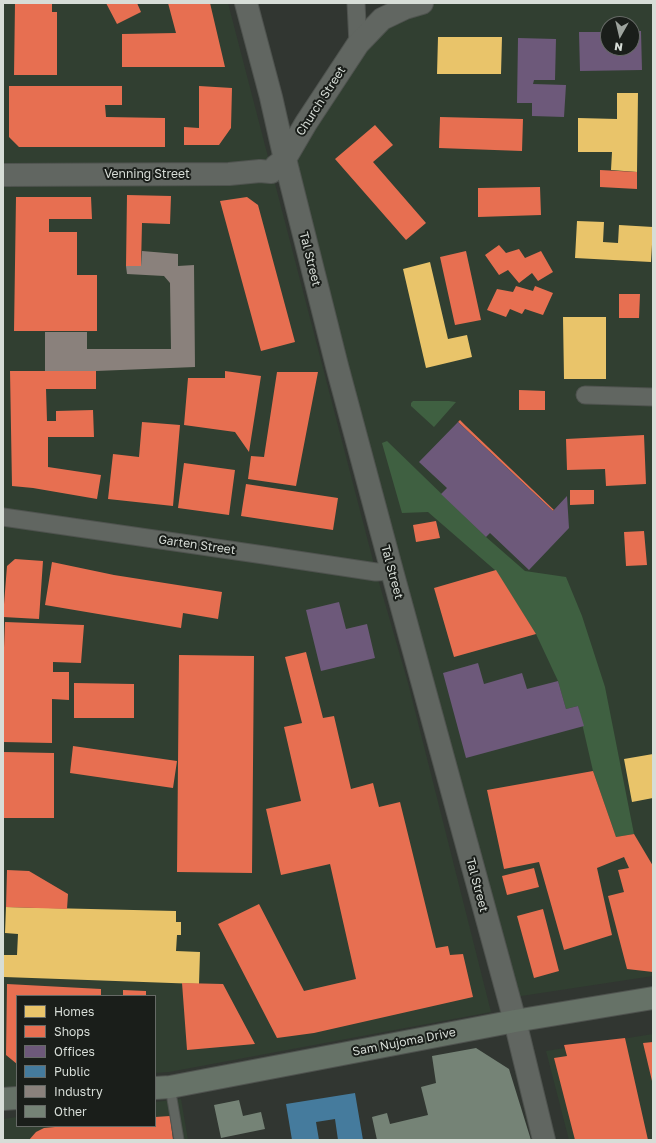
<!DOCTYPE html>
<style>
body{margin:0}
#map{position:relative;width:656px;height:1143px;overflow:hidden;background:#313631;font-family:"Golos Text",sans-serif}
canvas{display:block}
.frame{position:absolute;inset:0;border:4px solid #d7ddd7;pointer-events:none}
.legend{position:absolute;left:16px;top:995px;width:140px;height:132px;box-sizing:border-box;background:#1a1e1a;border:1px solid #666a66;margin:0;padding:5px 7px;list-style:none;font-size:12px;color:#d7ddd7}
.legend li{display:flex;align-items:center;gap:8px;height:20px}
.legend b{width:20px;border:1px solid #666a66}
.north{position:absolute;left:600px;top:16px;width:40px;height:40px;box-sizing:border-box;background:#1a1e1a;border:1px solid #666a66;border-radius:50%;rotate:188deg;font-size:11px;font-weight:700;line-height:16px;text-align:center;color:#d7ddd7}
.north::after{content:'';display:block;margin:auto;width:14px;height:18px;background:#9da39d;clip-path:polygon(50% 0,100% 100%,50% 72%,0 100%)}
</style>
<div id="map">
<canvas width="656" height="1143"></canvas>
<div class="frame"></div>
<ul class="legend">
<li><b style="height:11px;background:#e9c46a"></b>Homes</li>
<li><b style="height:11px;background:#e76f51"></b>Shops</li>
<li><b style="height:11px;background:#6d597a"></b>Offices</li>
<li><b style="height:11px;background:#457b9d"></b>Public</li>
<li><b style="height:11px;background:#8a817c"></b>Industry</li>
<li><b style="height:11px;background:#758376"></b>Other</li>
</ul>
<div class="north">N</div>
</div>
<script>
const ctx = document.querySelector('canvas').getContext('2d');
ctx.lineJoin = 'round';
function paint(path, color) { ctx.fillStyle = color; ctx.fill(path, 'evenodd'); }
const shape = rows => new Path2D(rows.map(r => 'M' + r).join(''));
function trace(path, color, width, dash) { ctx.strokeStyle = color; ctx.lineWidth = width; ctx.lineCap = dash ? 'butt' : 'round'; ctx.setLineDash(dash || []); ctx.stroke(path); }
function drawText(font, color, halo, rows, align = 'center') {
  ctx.font = font + ' "Golos Text",sans-serif'; ctx.lineWidth = 4; ctx.setLineDash([]); ctx.textBaseline = 'middle'; ctx.strokeStyle = halo; ctx.fillStyle = color; for (const [text, x, y, turn = 0] of rows) {
    ctx.save(); ctx.translate(x, y); ctx.rotate((+turn || 0) * Math.PI / 180); ctx.textAlign = isNaN(turn) ? turn : align; if (halo) ctx.strokeText(text, 0, 0); ctx.fillText(text, 0, 0); ctx.restore();
  }
}
paint(shape([
 [3,3,228,3,376,572,408,683,491,1012,169,1072,155,1073,155,996,17,996,17,1087,3,1088],
 [424,3,653,3,653,976,508,998,285,159,358,44],
 [608,24,632,24,632,48,608,48],
 [653,1034,653,1140,569,1140,546,1051],
 [181,1099,188,1140,3,1140,3,1119,17,1117,17,1126,155,1126,155,1102]
]), '#313f31');
paint(shape([
 [413,401,449,401,456,402,434,427,411,406,411,403],
 [387,441,486,537,525,571,566,577,582,616,605,687,634,834,616,837,593,771,578,706,566,709,558,681,536,634,496,571,428,512,402,513,382,443]
]), '#3f6041');
paint(shape([
 [438,37,502,37,501,74,437,74],
 [617,93,638,93,637,172,611,170,612,152,578,152,578,118,617,119],
 [577,221,604,222,603,242,618,243,619,225,653,227,651,262,575,258],
 [430,262,448,339,467,335,472,357,426,368,403,269],
 [563,317,606,317,606,379,564,379],
 [653,754,653,798,632,802,624,759],
 [6,907,176,911,176,922,181,922,181,935,177,935,176,951,200,952,199,984,4,977,4,955,17,955,18,934,5,933]
]), '#e9c46a');
paint(shape([
 [15,3,52,3,52,12,57,12,57,75,14,75],
 [106,3,137,3,141,12,117,24],
 [168,3,210,3,225,67,122,67,122,34,176,33],
 [9,86,122,86,122,105,105,105,106,117,165,118,165,147,19,147,9,137],
 [199,86,232,88,231,128,219,145,184,145,184,127,199,128],
 [440,117,523,119,522,151,439,148],
 [375,125,393,145,373,162,426,223,406,240,335,159],
 [600,170,637,172,637,189,600,187],
 [540,187,541,215,478,217,478,188],
 [127,195,171,196,170,224,142,223,141,266,126,266],
 [16,197,91,197,92,219,49,219,49,232,77,232,77,275,97,275,97,331,14,331],
 [247,197,258,205,295,342,261,351,220,201],
 [499,245,506,253,519,249,525,258,541,251,553,272,538,281,532,273,519,283,508,270,499,275,485,255],
 [466,251,481,320,455,325,440,257],
 [516,286,533,291,535,286,553,293,543,315,525,309,522,314,510,309,506,317,487,310,497,289,513,292],
 [619,294,640,294,639,318,619,318],
 [10,371,96,371,96,389,46,389,47,421,56,421,56,411,93,410,94,437,48,437,48,467,101,475,97,499,33,488,12,486],
 [225,371,261,376,249,452,235,432,184,425,188,378,225,378],
 [277,372,318,372,296,486,248,479,251,456,264,457],
 [519,390,545,391,545,410,519,410],
 [460,420,466,426,554,510,553,511,458,422],
 [142,422,180,425,173,506,108,499,113,454,139,457],
 [644,435,646,484,606,486,605,469,567,470,566,439],
 [184,463,235,470,229,515,178,508],
 [246,484,338,498,333,530,241,516],
 [570,490,594,490,594,504,570,505],
 [436,521,440,538,416,542,413,525],
 [644,531,647,565,626,566,624,532],
 [15,559,43,561,39,619,3,617,7,566],
 [52,562,114,575,222,592,218,619,183,613,181,628,45,605],
 [496,570,536,634,454,657,434,588],
 [5,622,84,625,81,663,53,662,53,672,69,672,69,700,52,699,52,743,3,742,3,673],
 [306,652,323,718,334,716,351,789,373,783,379,807,400,802,436,948,448,946,450,955,463,954,473,997,314,1033,277,1038,218,924,259,904,304,991,356,979,330,864,281,875,266,809,301,801,284,727,302,723,285,657],
 [179,655,254,656,252,873,177,872],
 [74,683,134,684,134,718,74,718],
 [73,746,177,761,173,788,70,773],
 [3,752,54,753,54,818,3,818],
 [593,771,616,837,634,834,653,866,653,972,627,969,608,896,624,892,618,870,629,868,624,857,597,868,612,935,564,950,539,862,504,869,487,790],
 [534,868,539,887,507,895,502,876],
 [7,870,29,871,68,894,67,909,6,907],
 [543,909,559,971,534,978,517,916],
 [182,983,223,984,255,1044,187,1050],
 [7,984,101,989,101,996,17,996,17,1064,6,1055],
 [123,990,146,991,146,996,123,996],
 [625,1038,648,1140,575,1140,554,1058,567,1056,564,1045],
 [653,1042,653,1081,652,1081,643,1043],
 [170,1116,173,1140,29,1140,36,1132,44,1128,66,1126,155,1126,155,1117]
]), '#e76f51');
paint(shape([
 [632,31,641,31,642,70,580,71,579,32,608,32,608,48,632,48],
 [518,38,556,39,555,80,534,80,533,84,566,85,564,117,532,116,532,103,517,103],
 [458,422,553,511,567,496,569,528,529,570,490,533,486,537,441,494,447,488,419,462],
 [339,602,346,629,367,624,375,658,321,671,306,610],
 [478,663,484,684,522,673,527,689,558,681,566,709,578,706,584,726,466,758,443,673]
]), '#6d597a');
paint(shape([
 [355,1093,363,1140,338,1140,335,1119,316,1122,319,1140,292,1140,286,1104]
]), '#457b9d');
paint(shape([
 [142,251,178,254,178,266,194,265,195,367,96,371,45,371,45,332,87,332,87,349,171,349,170,283,164,276,127,274,126,266,141,266]
]), '#8a817c');
paint(shape([
 [476,1048,509,1069,531,1140,377,1140,372,1117,387,1113,390,1124,428,1115,421,1087,436,1083,432,1056],
 [239,1100,243,1116,261,1112,265,1129,221,1138,214,1105]
]), '#758376');
const service = shape([
 [170,1087,179,1140]
]);
const minor = shape([
 [356,3,358,44],
 [585,395,653,397],
 [3,517,264,555,376,572,392,571]
]);
const tertiary = shape([
 [246,3,271,97,285,159,337,366,392,571,515,1021,544,1140],
 [3,175,229,174,260,171,271,172,276,166,285,159,306,123,358,44,382,19,405,8,422,3]
]);
const trunk = shape([
 [155,1088,170,1087,515,1021,653,998],
 [3,1099,17,1098]
]);
trace(service, '#4f534f', 11);
trace(minor, '#4f534f', 19);
trace(tertiary, '#4f534f', 24);
trace(trunk, '#4f534f', 24);
trace(service, '#616661', 9);
trace(minor, '#616661', 17);
trace(tertiary, '#616661', 22);
trace(trunk, '#667267', 22);
drawText('12px', '#d7ddd7', '#1a1e1a', [
 ["Church Street",321,101,-57],
 ["Venning Street",147,174],
 ["Tal Street",310,259,76],
 ["Garten Street",197,545,8],
 ["Tal Street",392,572,75],
 ["Tal Street",477,885,75],
 ["Sam Nujoma Drive",404,1042,-11]
]);
</script>
